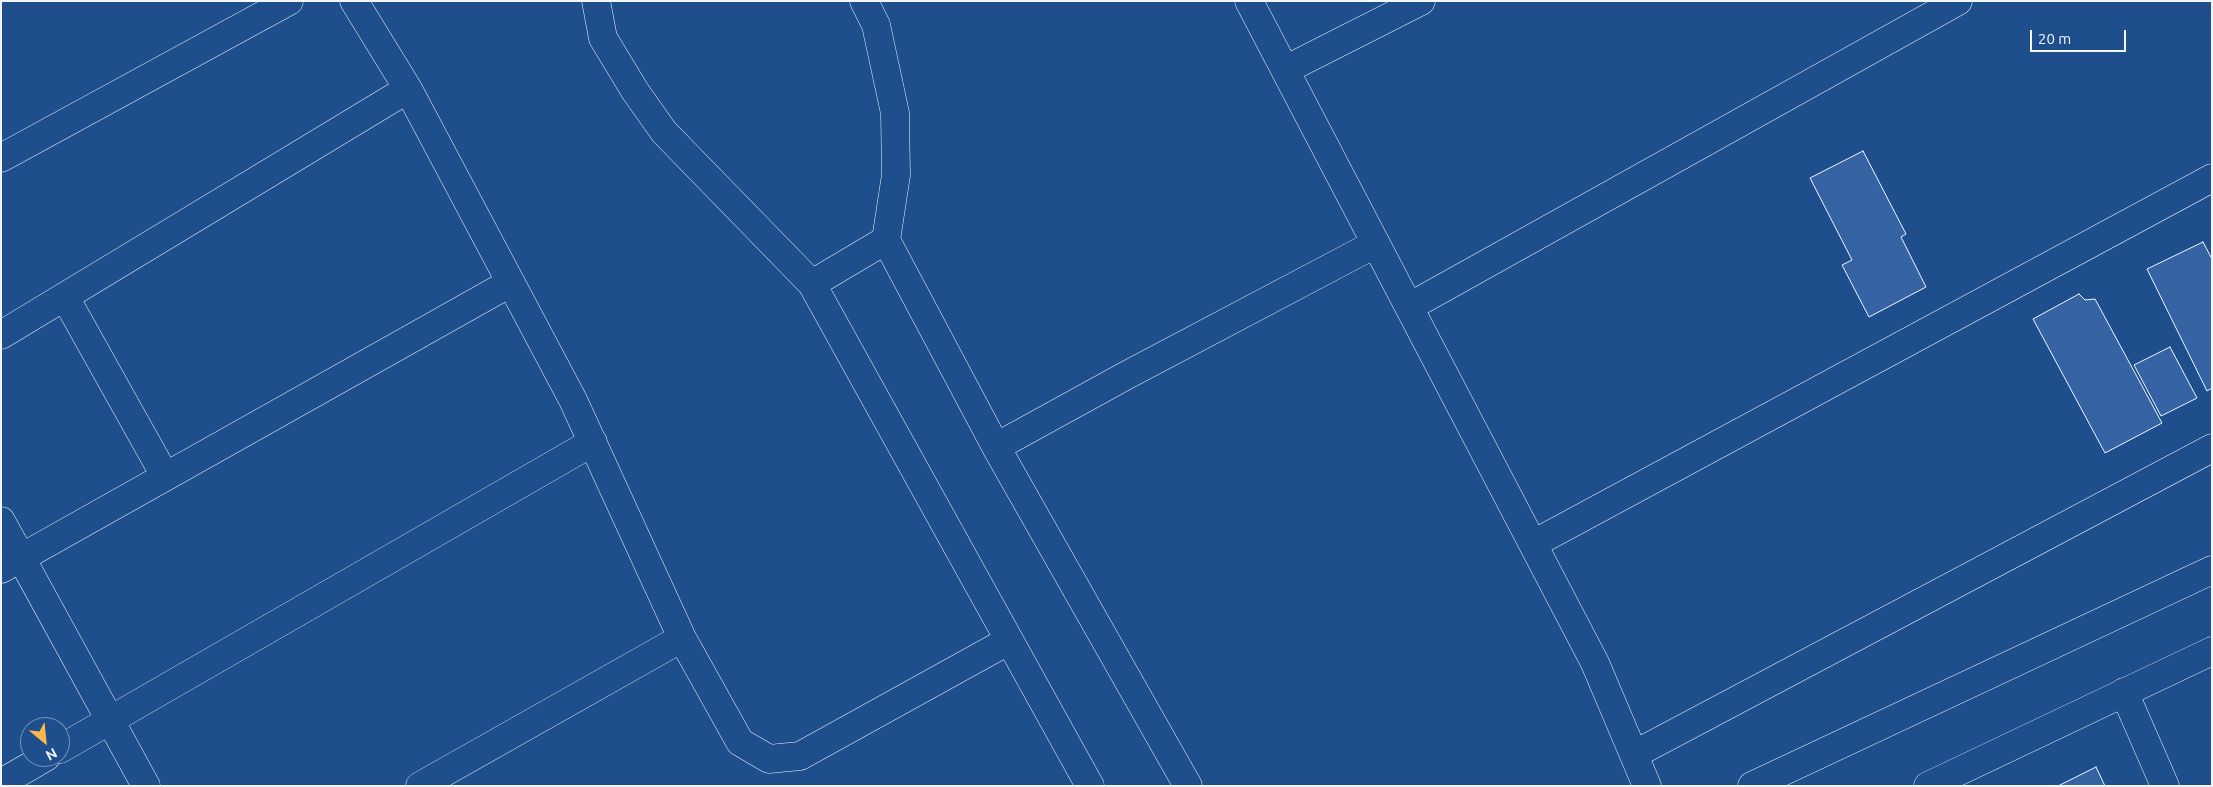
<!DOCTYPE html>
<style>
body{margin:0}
#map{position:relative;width:2213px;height:787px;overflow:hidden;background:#1f4e8c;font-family:Ubuntu,sans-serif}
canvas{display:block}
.frame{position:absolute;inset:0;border:2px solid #f2f6ff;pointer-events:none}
.north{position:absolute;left:20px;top:717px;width:50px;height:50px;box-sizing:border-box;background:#1f4e8c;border:1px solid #7391ba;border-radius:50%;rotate:152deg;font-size:14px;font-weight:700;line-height:20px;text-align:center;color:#f2f6ff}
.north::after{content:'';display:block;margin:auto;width:18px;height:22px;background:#ffb74d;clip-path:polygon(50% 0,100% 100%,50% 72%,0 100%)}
.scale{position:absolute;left:2030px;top:30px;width:96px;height:22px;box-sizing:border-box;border:2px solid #f2f6ff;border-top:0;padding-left:6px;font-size:15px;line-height:18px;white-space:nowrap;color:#f2f6ff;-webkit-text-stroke:4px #1f4e8c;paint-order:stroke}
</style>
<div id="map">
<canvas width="2213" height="787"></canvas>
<div class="frame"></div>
<div class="north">N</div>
<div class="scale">20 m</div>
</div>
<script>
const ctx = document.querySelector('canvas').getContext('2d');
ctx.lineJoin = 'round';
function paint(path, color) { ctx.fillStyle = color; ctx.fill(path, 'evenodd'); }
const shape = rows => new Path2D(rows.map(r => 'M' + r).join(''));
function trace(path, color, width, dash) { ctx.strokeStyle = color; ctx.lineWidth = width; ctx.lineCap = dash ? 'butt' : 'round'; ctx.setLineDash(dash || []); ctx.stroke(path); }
const building = shape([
 [1863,151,1906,234,1901,237,1926,287,1869,317,1842,265,1852,260,1810,178,1863,151],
 [2203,242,2212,259,2212,388,2207,391,2147,269,2203,242],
 [2079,294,2085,300,2095,299,2162,423,2105,453,2033,319,2079,294],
 [2170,347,2197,398,2161,416,2134,365,2170,347],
 [2096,767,2105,786,2058,786,2096,767]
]);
paint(building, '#3563a3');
trace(building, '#f2f6ff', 1);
const street = shape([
 [354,1,408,89,573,400,682,638,740,742,769,759,800,756,1008,641],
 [596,1,603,38,635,91,664,132,812,284,1090,786],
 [864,1,876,25,895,113,896,175,886,240,996,447,1188,786],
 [1249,1,1595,663,1647,786],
 [1285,70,1421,1],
 [1,158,289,1],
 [812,284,886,240],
 [65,297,165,476],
 [1409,307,1958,1],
 [1,335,408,89],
 [996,447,1127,375,1375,244],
 [1,521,146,786],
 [1533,544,2212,178],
 [1,569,510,283],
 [2124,692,2165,786],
 [60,749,593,442],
 [1635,754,2212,448],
 [1,783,46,757],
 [420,786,682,638]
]);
const highway = shape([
 [1752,786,2212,570],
 [1928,786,2212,651]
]);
trace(street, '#f2f6ff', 29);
trace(highway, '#f2f6ff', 29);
trace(street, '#1f4e8c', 28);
trace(highway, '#1f4e8c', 28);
</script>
